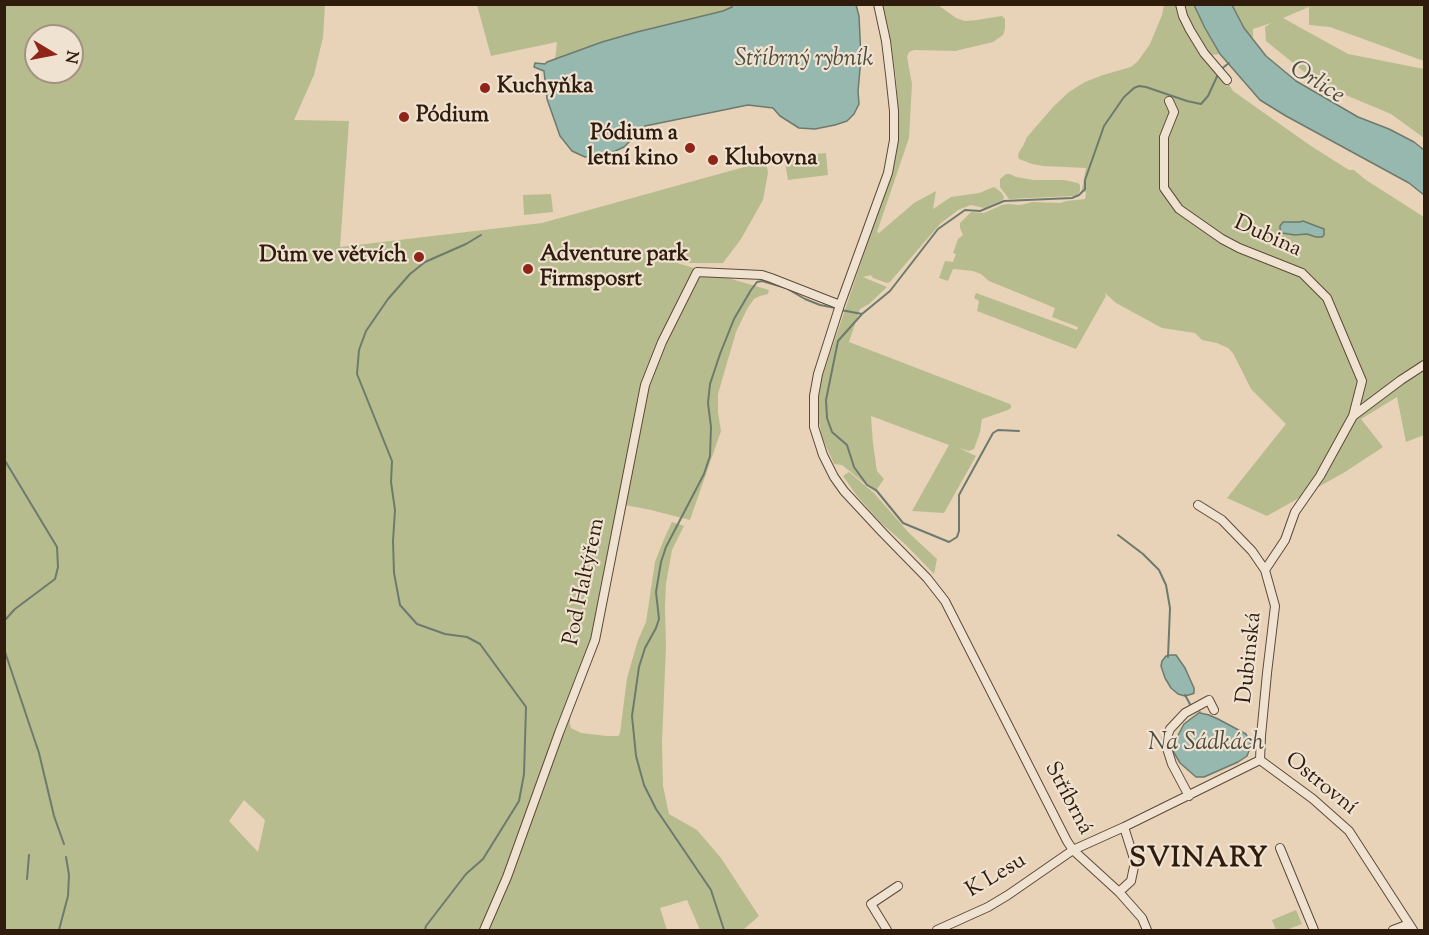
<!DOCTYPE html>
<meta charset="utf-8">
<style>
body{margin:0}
#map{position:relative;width:1429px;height:935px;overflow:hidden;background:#e8d3b8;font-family:"Sorts Mill Goudy",serif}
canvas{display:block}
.frame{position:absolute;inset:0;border:6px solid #2f1c0c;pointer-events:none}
.north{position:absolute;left:24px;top:24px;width:60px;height:60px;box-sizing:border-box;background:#f0e2d1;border:2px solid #a39382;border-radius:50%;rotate:100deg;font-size:16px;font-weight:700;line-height:24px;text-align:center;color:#2f1c0c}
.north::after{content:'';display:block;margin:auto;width:21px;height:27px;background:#8f2418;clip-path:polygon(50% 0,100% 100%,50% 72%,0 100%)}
</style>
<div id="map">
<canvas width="1429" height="935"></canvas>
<div class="frame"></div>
<div class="north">N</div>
</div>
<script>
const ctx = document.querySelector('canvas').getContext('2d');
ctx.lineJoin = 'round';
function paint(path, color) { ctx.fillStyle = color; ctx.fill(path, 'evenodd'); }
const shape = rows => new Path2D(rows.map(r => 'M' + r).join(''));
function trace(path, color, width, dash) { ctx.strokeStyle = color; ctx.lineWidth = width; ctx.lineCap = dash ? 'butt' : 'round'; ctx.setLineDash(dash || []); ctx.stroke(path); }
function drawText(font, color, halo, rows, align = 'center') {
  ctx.font = font + ' "Sorts Mill Goudy",serif'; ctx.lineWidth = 4.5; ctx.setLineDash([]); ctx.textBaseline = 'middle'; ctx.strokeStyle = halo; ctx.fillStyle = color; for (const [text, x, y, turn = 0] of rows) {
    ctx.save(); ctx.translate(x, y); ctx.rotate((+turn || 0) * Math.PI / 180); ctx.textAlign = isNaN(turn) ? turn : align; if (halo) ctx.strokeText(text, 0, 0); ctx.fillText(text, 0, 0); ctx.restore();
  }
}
paint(shape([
 [5,5,325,5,323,37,314,75,294,120,349,121,340,247,542,223,766,161,768,173,763,200,741,239,723,263,677,263,769,290,768,294,760,296,754,299,747,309,736,332,718,394,718,412,721,431,690,520,651,510,620,504,626,508,570,717,570,724,571,728,581,733,607,736,618,736,620,733,627,678,638,640,646,622,655,562,664,539,672,522,684,526,672,550,666,584,665,607,666,647,662,742,663,786,669,814,697,830,721,858,759,916,743,930,700,930,687,900,660,908,667,930,5,930],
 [36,36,72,36,72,72,36,72],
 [244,800,265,820,258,852,229,821],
 [477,5,734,5,733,8,724,12,602,42,555,60,557,42,491,56],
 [882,5,938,5,956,18,965,21,977,20,995,17,1002,16,1005,19,1005,29,1003,35,993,42,955,51,914,50,909,52,907,57,912,84,909,138,877,232,879,233,914,203,936,191,933,209,951,197,979,193,994,187,1001,192,1004,197,1003,200,984,208,971,205,958,210,940,224,890,282,887,283,873,278,871,275,863,277,887,287,869,304,860,309,849,342,953,382,1010,404,1011,406,1011,408,1008,410,982,419,980,432,974,449,969,451,959,448,976,456,944,513,912,511,949,445,871,416,873,444,877,471,884,479,875,492,842,465,834,464,822,437,817,412,821,380,893,169,899,133,896,78,889,31],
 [1164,5,1194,5,1205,28,1220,54,1211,55,1233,91,1311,146,1349,170,1354,170,1366,180,1424,217,1424,435,1406,442,1397,397,1361,419,1383,447,1345,472,1267,516,1227,498,1286,424,1251,389,1233,353,1228,348,1217,343,1202,340,1195,333,1162,328,1116,303,1105,293,1106,296,1076,349,977,311,979,301,974,298,976,293,1077,330,1078,327,1052,317,1055,308,989,281,981,274,973,271,953,269,948,281,939,278,945,261,953,262,956,254,953,253,958,239,963,235,960,228,960,223,971,212,984,213,1002,205,1008,204,1020,205,1033,202,1060,203,1066,201,1085,199,1086,192,1083,192,1081,195,1086,168,1044,166,1032,164,1019,159,1018,156,1019,152,1023,146,1027,137,1054,106,1069,92,1085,82,1103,75,1131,67,1138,61,1150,44,1162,15],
 [1232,5,1424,5,1424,61,1330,27,1309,25,1309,7,1283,18,1348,54,1424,69,1424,138,1391,114,1319,84,1266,41,1265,27,1271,23,1253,29,1253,40,1244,28],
 [826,153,828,175,788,180,784,157],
 [1006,174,1010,174,1016,177,1034,180,1064,180,1078,183,1080,185,1080,191,1077,195,1073,196,1009,199,1000,187,1000,179],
 [551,194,553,212,524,215,523,195],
 [849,472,874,493,909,533,937,559,934,574,906,545,880,522,857,496,843,476],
 [1296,910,1302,924,1286,930,1276,930,1272,920]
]), '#b7bc8e');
const water = shape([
 [733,4,856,5,859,16,861,58,858,91,859,104,854,114,847,121,835,125,815,129,799,128,780,116,773,108,748,105,645,126,624,147,611,153,585,157,572,151,560,136,547,99,544,71,534,67,535,63,545,64,547,62,602,42,637,32,723,11,732,7,733,4],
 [1194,5,1232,5,1244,28,1266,56,1296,81,1358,117,1389,129,1414,142,1424,150,1424,195,1409,183,1286,116,1260,100,1220,54,1205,28,1194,5],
 [1303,221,1324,229,1324,235,1322,237,1316,237,1307,234,1295,235,1282,233,1280,229,1280,226,1283,222,1300,222,1303,221],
 [1171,655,1176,655,1185,668,1194,688,1194,693,1192,694,1185,696,1178,694,1171,688,1165,678,1161,666,1162,661,1166,656,1171,655],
 [1200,712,1200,713,1209,715,1218,719,1246,734,1250,743,1250,748,1247,756,1238,762,1204,777,1196,777,1180,763,1173,751,1173,747,1175,741,1184,724,1200,712]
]);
paint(water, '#97b8ae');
trace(water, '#6d7a6d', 1.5);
trace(shape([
 [841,310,862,314],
 [1019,431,998,430,993,433,959,495,959,531,957,537,949,542,903,523,876,490,867,485,854,467,847,445,832,432,827,418,826,400,838,341,862,314,890,291,938,229,965,210,980,211,1004,201,1072,198,1079,195,1085,189,1085,180,1104,126,1124,97,1134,88,1139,86,1146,87,1187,101,1201,104,1208,96,1220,70,1229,63],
 [4,459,57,547,58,567,55,579,15,609,4,621],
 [1118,535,1143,554,1159,570,1166,585,1170,608,1168,657],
 [4,649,39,753,54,816,64,844],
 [1185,695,1191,706],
 [27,879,29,855],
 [59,930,68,896,69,875,66,857],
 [425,930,426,926,466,874,483,859,519,801,524,774,526,707,480,644,467,637,445,634,417,624,400,605,394,573,393,541,395,510,391,482,392,461,357,374,359,350,366,331,388,299,410,274,425,262,466,244,481,235],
 [724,930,711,890,656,809,644,785,636,756,632,716,639,667,645,648,656,628,659,619,656,592,661,562,666,547,704,474,710,456,711,427,708,403,710,384,720,354,734,319,751,290,757,282,762,281,786,288,805,299,820,305,836,308]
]), '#6d7a6d', 2);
const minor = shape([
 [878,4,886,41,890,74,894,111,894,140,888,173,840,305,818,374,814,396,814,427,823,455,834,477,844,491,883,533,927,578,945,601,1067,841,1073,850,1119,892,1142,918,1147,930],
 [1180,4,1183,16,1190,30,1204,53,1227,80],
 [1169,101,1174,112,1164,137,1164,188,1179,209,1222,239,1239,248,1302,273,1327,298,1362,381,1353,416,1320,476,1295,512,1285,540,1265,570],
 [1353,416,1401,380,1424,365],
 [1260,760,1313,799,1349,831,1413,930],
 [1189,796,1172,764,1165,742,1170,729,1185,713,1209,700,1214,710],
 [1280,848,1314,930],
 [1119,892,1131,881,1135,862,1124,827],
 [484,930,507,877,559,733,595,640,645,385,662,342,697,272,762,275,771,278,840,305],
 [887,930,871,904,898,886],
 [937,930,988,907,1008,895,1073,850,1124,827,1260,760,1261,736,1267,673,1275,606,1265,570,1252,551,1222,520,1198,505],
 [1393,930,1409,924]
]);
trace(minor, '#5d4a37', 10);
trace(minor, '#f0e2d1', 8);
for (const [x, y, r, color] of [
 [485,88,6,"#8f2418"],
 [404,117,6,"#8f2418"],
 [690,148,6,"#8f2418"],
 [713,160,6,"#8f2418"],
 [419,257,6,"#8f2418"],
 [528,269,6,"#8f2418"]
]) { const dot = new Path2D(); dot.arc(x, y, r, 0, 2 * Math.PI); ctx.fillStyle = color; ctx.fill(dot); trace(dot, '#f0e2d1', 2); }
drawText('bold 22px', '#2f1c0c', '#f0e2d1', [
 ["Kuchyňka",497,88],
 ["Pódium",416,117],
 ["Pódium a",678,135,"right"],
 ["letní kino",678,160,"right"],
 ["Klubovna",725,160],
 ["Adventure park",540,256],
 ["Firmsposrt",540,281],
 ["Dům ve větvích",407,257,"right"]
], 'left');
drawText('22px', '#2f1c0c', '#f0e2d1', [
 ["Dubina",1267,238,24],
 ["Pod Haltýřem",586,582,-78],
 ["Dubinská",1251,658,-84],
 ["Ostrovní",1320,785,39],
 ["Stříbrná",1067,799,62],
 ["K Lesu",997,877,-31]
]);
drawText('italic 24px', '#4e4b3d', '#f0e2d1', [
 ["Stříbrný rybník",804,61],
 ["Orlice",1316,84,32],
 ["Na Sádkách",1206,745]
]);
ctx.letterSpacing = '1.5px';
drawText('bold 28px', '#2f1c0c', '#f0e2d1', [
 ["SVINARY",1199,861]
]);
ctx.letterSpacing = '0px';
</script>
